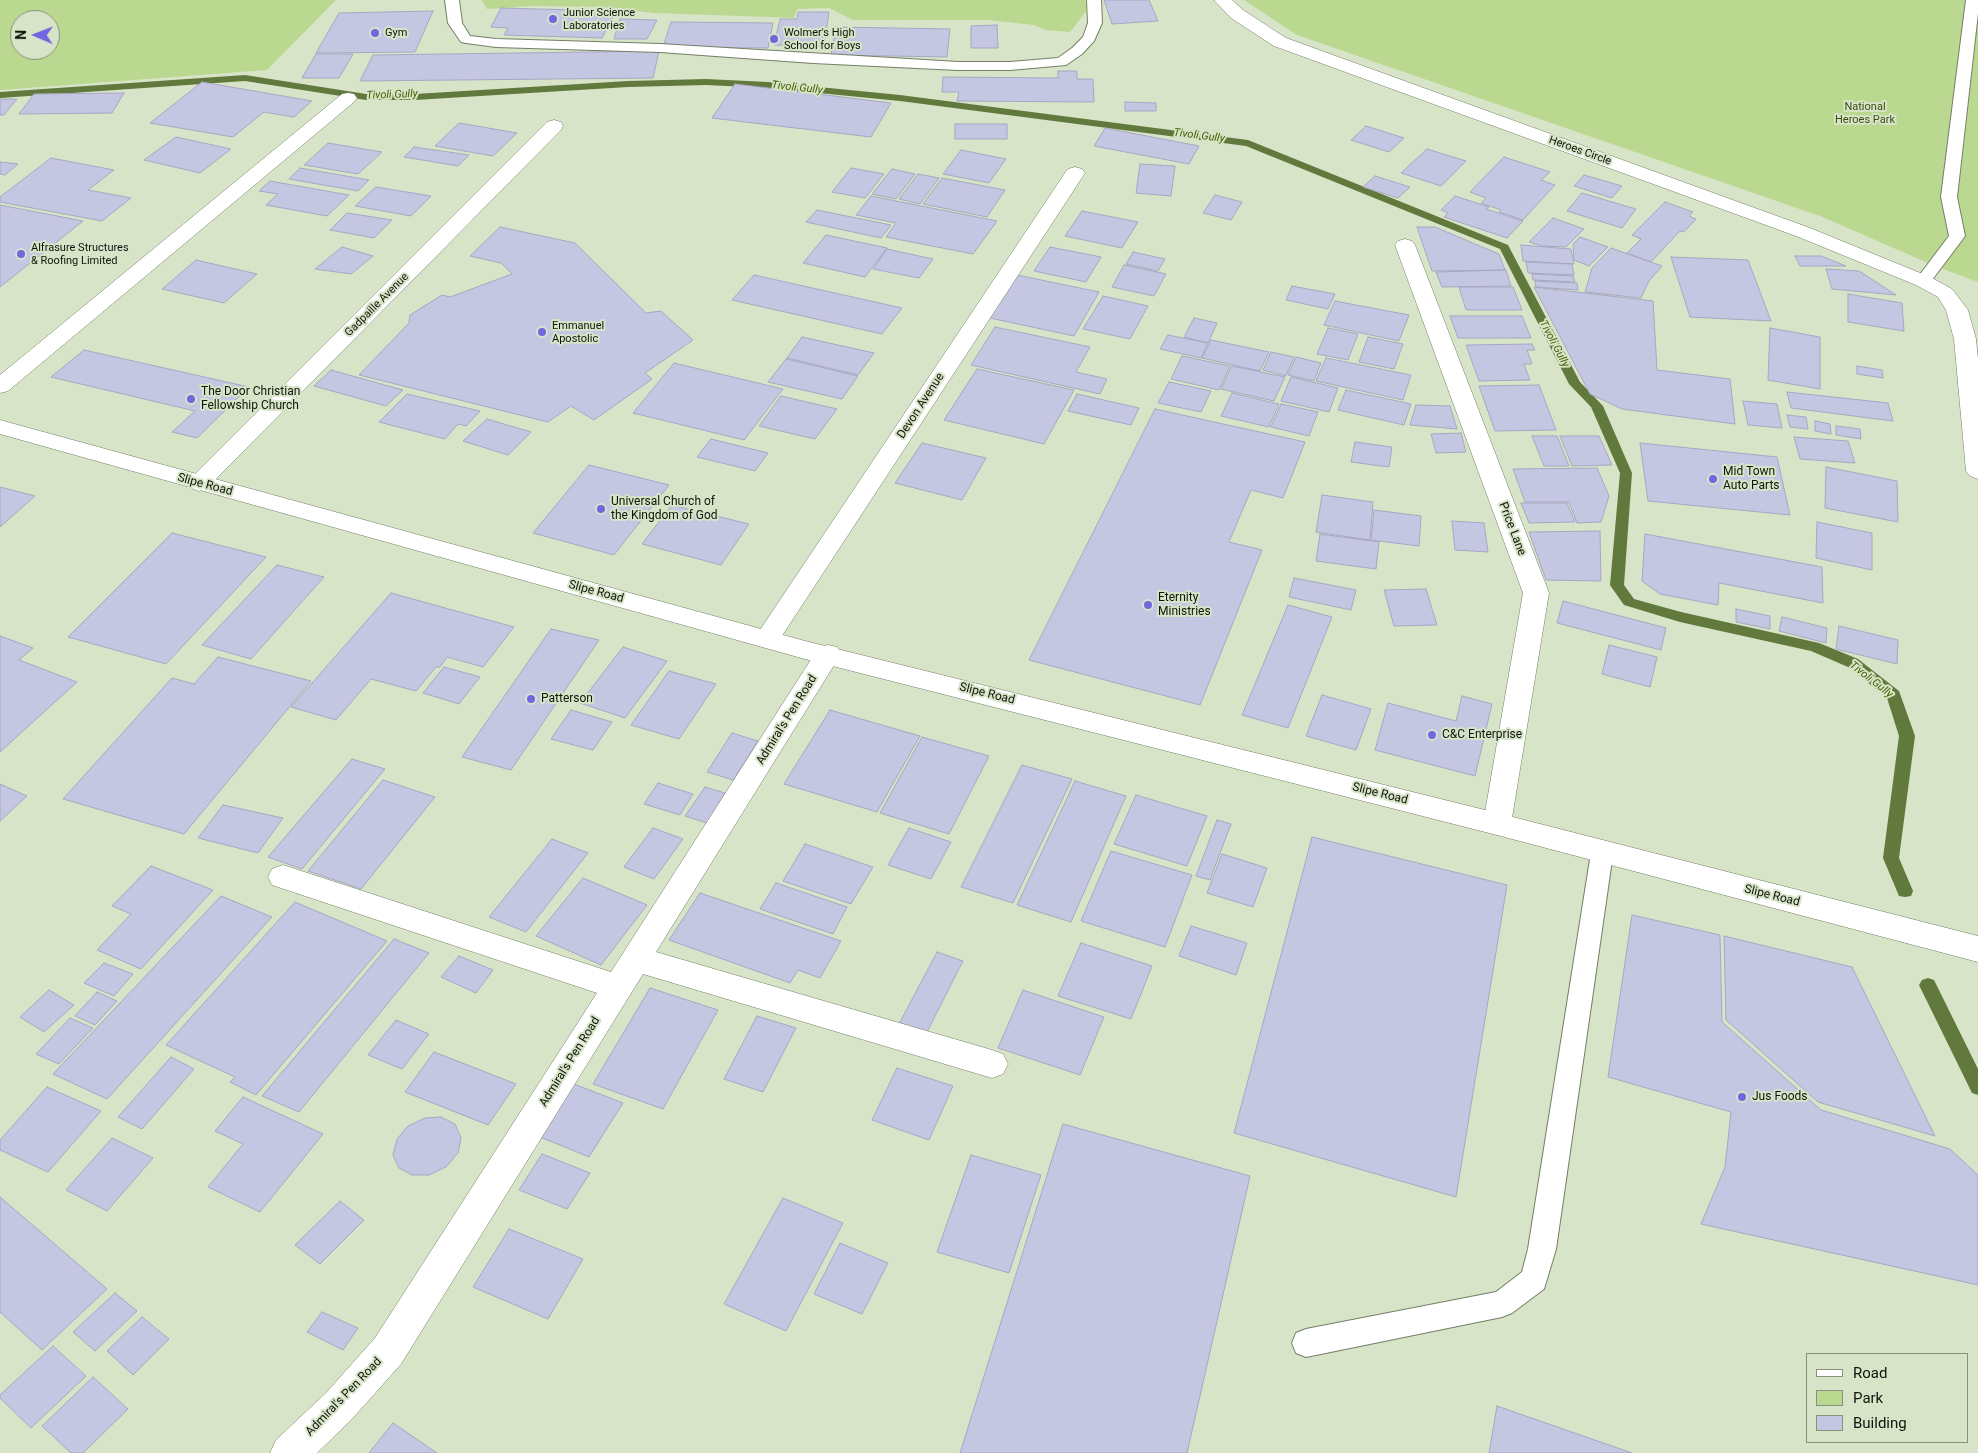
<!DOCTYPE html>
<style>
body{margin:0}
#map{position:relative;width:1978px;height:1453px;overflow:hidden;background:#d7e4c8;font-family:Roboto,sans-serif}
canvas{display:block}
.legend{position:absolute;left:1806px;top:1353px;width:162px;height:90px;box-sizing:border-box;background:#d7e4c8;border:1px solid #87917c;margin:0;padding:6px 9px;list-style:none;font-size:15px;color:#10140a}
.legend li{display:flex;align-items:center;gap:10px;height:25px}
.legend b{width:25px;border:1px solid #87917c}
.north{position:absolute;left:10px;top:10px;width:50px;height:50px;box-sizing:border-box;background:#d7e4c8;border:1px solid #87917c;border-radius:50%;rotate:271deg;font-size:14px;font-weight:700;line-height:20px;text-align:center;color:#10140a}
.north::after{content:'';display:block;margin:auto;width:18px;height:22px;background:#7165e0;clip-path:polygon(50% 0,100% 100%,50% 72%,0 100%)}
</style>
<div id="map">
<canvas width="1978" height="1453"></canvas>
<ul class="legend">
<li><b style="height:6px;background:#fff"></b>Road</li>
<li><b style="height:14px;background:#bad88f"></b>Park</li>
<li><b style="height:14px;background:#c5c6e2"></b>Building</li>
</ul>
<div class="north">N</div>
</div>
<script>
const ctx = document.querySelector('canvas').getContext('2d');
ctx.lineJoin = 'round';
function paint(path, color) { ctx.fillStyle = color; ctx.fill(path, 'evenodd'); }
const shape = rows => new Path2D(rows.map(r => 'M' + r).join(''));
function trace(path, color, width, dash) { ctx.strokeStyle = color; ctx.lineWidth = width; ctx.lineCap = dash ? 'butt' : 'round'; ctx.setLineDash(dash || []); ctx.stroke(path); }
function drawText(font, color, halo, rows, align = 'center') {
  ctx.font = font + ' Roboto,sans-serif'; ctx.lineWidth = 4; ctx.setLineDash([]); ctx.textBaseline = 'middle'; ctx.strokeStyle = halo; ctx.fillStyle = color; for (const [text, x, y, turn = 0] of rows) {
    ctx.save(); ctx.translate(x, y); ctx.rotate((+turn || 0) * Math.PI / 180); ctx.textAlign = isNaN(turn) ? turn : align; if (halo) ctx.strokeText(text, 0, 0); ctx.fillText(text, 0, 0); ctx.restore();
  }
}
paint(shape([
 [0,0,336,0,267,70,0,90],
 [20,20,50,20,50,50,20,50],
 [482,0,1085,0,1087,10,1070,32,1046,30,1034,25,988,20,853,20,829,8,797,9,794,18,769,17,654,13,601,7,534,6,487,9],
 [1244,0,1978,0,1978,282,1935,266,1820,216,1297,35]
]), '#bad88f');
paint(shape([
 [245,75,366,94,415,94,628,81,706,79,768,82,900,95,1248,140,1508,245,1580,382,1603,406,1632,473,1624,585,1634,599,1681,612,1819,643,1858,659,1899,691,1915,736,1899,858,1913,891,1911,896,1905,897,1899,896,1883,858,1899,736,1887,698,1848,667,1811,651,1680,622,1624,605,1612,588,1610,585,1620,473,1591,407,1569,384,1500,249,1246,146,900,101,768,88,706,85,628,87,415,100,366,100,245,81,0,98,0,92,245,75],
 [1928,978,1934,980,1978,1069,1978,1095,1972,1093,1919,985,1922,980,1928,978]
]), '#61793c');
const building = shape([
 [1104,0,1149,0,1158,21,1112,24,1104,0],
 [501,8,616,11,602,38,504,35,508,28,491,27,501,8],
 [433,11,415,52,316,53,339,13,433,11],
 [798,12,829,12,824,46,774,45,780,19,797,19,798,12],
 [620,19,657,20,647,39,614,39,620,19],
 [671,22,773,23,768,48,663,47,671,22],
 [997,25,998,48,971,48,971,26,997,25],
 [836,27,950,29,947,57,831,55,836,27],
 [659,51,653,78,360,81,373,55,659,51],
 [316,54,353,54,339,78,302,78,316,54],
 [1058,71,1077,71,1077,79,1093,79,1094,102,957,101,959,92,942,92,943,77,1058,78,1058,71],
 [202,82,312,101,294,117,264,112,233,137,150,123,202,82],
 [735,84,891,103,871,137,712,118,735,84],
 [124,93,112,113,19,114,34,94,124,93],
 [0,99,17,99,4,115,0,115,0,99],
 [1125,102,1156,103,1156,111,1125,111,1125,102],
 [459,123,517,133,493,156,435,146,459,123],
 [955,124,1007,124,1007,139,955,139,955,124],
 [1366,126,1404,138,1389,152,1351,140,1366,126],
 [1105,128,1199,146,1189,164,1094,146,1105,128],
 [176,137,231,149,200,173,144,160,176,137],
 [328,143,382,152,358,174,304,165,328,143],
 [414,147,469,155,458,166,404,157,414,147],
 [1427,149,1466,161,1441,186,1401,173,1427,149],
 [961,150,1006,159,989,183,943,174,961,150],
 [1504,157,1550,172,1541,180,1555,185,1523,220,1499,212,1501,210,1481,203,1486,198,1470,192,1504,157],
 [51,158,114,170,88,190,131,198,102,221,0,202,0,197,51,158],
 [0,162,18,164,5,175,0,174,0,162],
 [1140,164,1175,166,1171,196,1136,193,1140,164],
 [300,168,369,180,358,191,289,179,300,168],
 [851,168,884,174,865,198,832,192,851,168],
 [892,169,915,174,896,199,872,194,892,169],
 [918,174,939,178,920,204,899,199,918,174],
 [1584,175,1622,186,1612,198,1574,186,1584,175],
 [1375,176,1410,187,1398,198,1363,187,1375,176],
 [942,178,1005,190,987,217,923,204,942,178],
 [270,181,349,195,327,216,266,205,278,194,259,191,270,181],
 [376,187,431,196,411,216,355,206,376,187],
 [1582,193,1636,209,1622,228,1567,211,1582,193],
 [1215,195,1242,202,1231,220,1203,213,1215,195],
 [871,196,997,221,973,254,886,237,896,223,856,215,871,196],
 [1455,196,1489,207,1486,209,1523,221,1507,238,1444,217,1448,213,1441,210,1455,196],
 [1665,202,1693,212,1689,216,1696,219,1684,232,1680,231,1651,262,1627,253,1641,239,1632,235,1665,202],
 [0,205,83,221,0,287,0,205],
 [817,210,891,225,881,238,806,222,817,210],
 [1082,211,1138,222,1122,248,1065,236,1082,211],
 [347,213,392,220,374,238,330,230,347,213],
 [1553,218,1584,229,1566,247,1542,246,1529,242,1553,218],
 [500,227,575,243,646,313,661,311,693,340,645,373,652,379,594,420,571,406,548,422,359,375,409,323,410,315,442,295,450,297,512,274,501,263,470,256,500,227],
 [1417,227,1435,227,1499,254,1505,270,1432,271,1417,227],
 [826,235,887,248,865,277,803,263,826,235],
 [1580,237,1608,247,1589,266,1574,260,1573,244,1580,237],
 [1521,245,1571,249,1574,264,1523,261,1521,245],
 [342,247,373,256,351,274,315,269,342,247],
 [1050,247,1101,257,1086,282,1034,271,1050,247],
 [1611,248,1662,266,1649,281,1641,298,1585,292,1592,268,1611,248],
 [887,249,933,259,919,278,873,269,887,249],
 [1133,252,1165,259,1158,271,1126,264,1133,252],
 [1795,256,1821,256,1846,266,1800,266,1795,256],
 [1671,257,1748,260,1771,321,1690,317,1671,257],
 [196,260,257,274,224,303,162,289,196,260],
 [1526,262,1572,264,1574,275,1528,273,1526,262],
 [1124,265,1166,274,1154,296,1112,287,1124,265],
 [1826,269,1859,271,1896,295,1832,289,1826,269],
 [1506,270,1511,286,1442,287,1436,272,1506,270],
 [1532,274,1573,276,1575,282,1533,280,1532,274],
 [754,275,902,308,882,334,732,300,754,275],
 [1017,275,1099,292,1074,336,990,318,1017,275],
 [1535,281,1577,283,1578,290,1536,287,1535,281],
 [1292,286,1335,294,1328,309,1286,300,1292,286],
 [1459,287,1513,287,1522,310,1466,310,1459,287],
 [1534,287,1653,301,1657,370,1730,379,1735,424,1622,409,1590,394,1534,287],
 [1848,294,1902,303,1904,331,1848,322,1848,294],
 [1103,296,1148,306,1130,339,1083,329,1103,296],
 [1335,301,1409,315,1399,341,1324,325,1335,301],
 [1450,316,1522,316,1531,338,1458,338,1450,316],
 [1194,318,1217,323,1208,343,1184,337,1194,318],
 [995,327,1090,347,1076,372,1107,379,1100,394,971,365,995,327],
 [1328,328,1358,334,1348,360,1317,354,1328,328],
 [1770,328,1820,337,1820,389,1768,380,1770,328],
 [1168,335,1208,343,1201,358,1160,349,1168,335],
 [802,337,874,353,858,375,787,358,802,337],
 [1368,337,1403,344,1394,369,1359,362,1368,337],
 [1211,340,1269,352,1260,371,1202,358,1211,340],
 [1532,344,1535,350,1527,350,1532,364,1524,364,1530,380,1479,381,1466,345,1532,344],
 [84,350,249,387,197,438,172,432,195,411,51,377,84,350],
 [1271,352,1294,357,1286,376,1263,370,1271,352],
 [1182,356,1230,366,1219,390,1171,379,1182,356],
 [1296,357,1321,363,1314,381,1288,375,1296,357],
 [1326,358,1411,375,1403,400,1316,381,1326,358],
 [786,359,858,376,842,399,768,382,786,359],
 [674,363,783,389,744,440,633,413,674,363],
 [1232,366,1285,377,1274,401,1221,389,1232,366],
 [1857,366,1882,370,1883,378,1857,374,1857,366],
 [977,369,1074,390,1044,444,944,420,977,369],
 [331,370,403,390,386,406,314,386,331,370],
 [1291,377,1338,388,1329,412,1281,401,1291,377],
 [1169,382,1211,391,1201,412,1158,403,1169,382],
 [1539,385,1556,430,1495,431,1479,386,1539,385],
 [1346,390,1411,404,1404,425,1338,410,1346,390],
 [1787,392,1888,403,1893,421,1791,408,1787,392],
 [1232,393,1279,404,1269,427,1221,416,1232,393],
 [407,394,480,411,466,426,458,424,445,439,379,422,407,394],
 [1077,394,1139,408,1131,425,1068,411,1077,394],
 [781,396,837,409,815,439,759,426,781,396],
 [1743,401,1777,404,1782,428,1748,425,1743,401],
 [1281,404,1318,412,1309,436,1271,427,1281,404],
 [1416,405,1450,406,1457,429,1410,425,1416,405],
 [1155,409,1305,442,1283,498,1251,490,1229,542,1262,550,1200,705,1029,660,1155,409],
 [1787,415,1806,417,1808,429,1790,427,1787,415],
 [487,419,531,432,508,455,463,441,487,419],
 [1815,421,1830,424,1831,434,1815,431,1815,421],
 [1836,426,1860,429,1861,439,1836,435,1836,426],
 [1461,433,1466,452,1436,453,1431,434,1461,433],
 [1532,436,1557,436,1569,466,1544,466,1532,436],
 [1560,436,1599,436,1612,465,1572,466,1560,436],
 [1794,437,1848,441,1855,463,1800,459,1794,437],
 [711,439,768,453,755,471,697,457,711,439],
 [1355,442,1392,447,1389,467,1351,462,1355,442],
 [922,443,986,458,962,500,895,483,922,443],
 [1640,443,1777,457,1790,515,1648,501,1640,443],
 [589,465,669,485,614,555,533,533,589,465],
 [1826,467,1897,481,1898,522,1825,508,1826,467],
 [1597,468,1609,496,1601,522,1577,523,1569,502,1525,502,1513,469,1597,468],
 [0,487,35,496,0,527,0,487],
 [1322,495,1373,502,1370,540,1316,532,1322,495],
 [1521,503,1567,503,1575,522,1529,523,1521,503],
 [672,505,749,524,721,565,642,544,672,505],
 [1374,510,1421,516,1419,546,1371,540,1374,510],
 [1452,521,1484,523,1488,552,1455,550,1452,521],
 [1817,522,1872,533,1872,570,1816,558,1817,522],
 [1600,531,1601,581,1546,580,1529,532,1600,531],
 [172,533,266,557,166,664,68,637,172,533],
 [1320,534,1379,542,1376,569,1316,561,1320,534],
 [1645,534,1822,567,1823,603,1719,583,1718,605,1660,594,1642,581,1645,534],
 [277,565,324,577,251,659,202,645,277,565],
 [1294,578,1356,590,1351,610,1289,597,1294,578],
 [1426,589,1437,625,1394,626,1384,590,1426,589],
 [391,593,514,627,483,667,447,657,440,667,436,667,416,691,371,679,336,720,291,707,391,593],
 [1563,601,1666,628,1661,650,1557,623,1563,601],
 [1288,605,1332,617,1288,728,1242,715,1288,605],
 [1736,609,1770,616,1770,629,1736,622,1736,609],
 [1782,617,1827,628,1826,643,1779,631,1782,617],
 [1839,626,1898,640,1897,664,1836,649,1839,626],
 [551,629,599,640,511,770,462,757,551,629],
 [0,636,33,648,19,660,77,682,0,752,0,636],
 [1609,645,1657,657,1650,687,1602,674,1609,645],
 [623,647,667,661,625,718,580,703,623,647],
 [218,657,311,681,184,834,63,799,172,678,194,684,218,657],
 [444,667,480,677,459,704,423,693,444,667],
 [669,671,716,684,679,739,631,725,669,671],
 [1322,695,1371,709,1356,750,1306,736,1322,695],
 [1462,696,1492,704,1475,776,1375,750,1388,703,1456,721,1462,696],
 [571,710,612,722,593,750,551,739,571,710],
 [830,710,920,736,877,812,784,784,830,710],
 [732,733,758,741,733,780,707,772,732,733],
 [922,737,989,756,949,834,880,813,922,737],
 [352,759,385,769,302,869,268,857,352,759],
 [1022,765,1072,779,1013,903,961,887,1022,765],
 [383,780,435,797,361,889,308,871,383,780],
 [1075,781,1126,796,1071,922,1017,905,1075,781],
 [658,783,693,794,680,815,644,804,658,783],
 [0,784,27,796,0,821,0,784],
 [705,787,725,793,707,823,685,816,705,787],
 [1136,795,1207,816,1187,866,1114,844,1136,795],
 [223,805,283,818,258,853,198,838,223,805],
 [1217,820,1231,824,1210,880,1196,876,1217,820],
 [653,828,683,839,654,879,624,867,653,828],
 [909,828,951,842,931,879,888,865,909,828],
 [1312,837,1507,885,1456,1197,1234,1133,1312,837],
 [552,839,588,853,526,932,489,917,552,839],
 [805,844,873,867,851,904,783,881,805,844],
 [1111,851,1192,875,1165,947,1081,921,1111,851],
 [1222,854,1267,868,1253,907,1207,893,1222,854],
 [151,866,213,890,141,969,97,950,131,914,112,906,151,866],
 [583,878,647,905,601,965,536,936,583,878],
 [776,883,847,907,833,934,760,909,776,883],
 [700,893,841,941,820,978,798,970,790,983,669,940,700,893],
 [221,896,272,917,107,1099,53,1074,221,896],
 [295,902,387,941,256,1095,230,1082,235,1077,166,1045,295,902],
 [1632,915,1720,935,1722,1022,1821,1110,1950,1149,1978,1175,1978,1285,1701,1224,1725,1167,1731,1112,1608,1077,1632,915],
 [1191,926,1247,943,1236,975,1179,956,1191,926],
 [1724,936,1852,967,1935,1136,1818,1102,1726,1020,1724,936],
 [394,939,429,953,299,1112,262,1096,394,939],
 [1081,943,1152,966,1131,1019,1058,996,1081,943],
 [937,952,963,961,926,1034,899,1024,937,952],
 [459,956,493,970,476,993,441,977,459,956],
 [104,963,133,974,114,996,84,983,104,963],
 [650,988,718,1010,663,1109,593,1084,650,988],
 [49,990,74,1005,44,1032,20,1017,49,990],
 [1023,990,1104,1017,1080,1075,998,1048,1023,990],
 [97,992,117,1001,95,1025,75,1016,97,992],
 [757,1016,796,1028,763,1092,724,1079,757,1016],
 [70,1018,93,1028,59,1064,36,1054,70,1018],
 [396,1020,429,1034,402,1069,368,1055,396,1020],
 [434,1052,516,1084,488,1125,405,1092,434,1052],
 [171,1057,194,1069,142,1129,118,1117,171,1057],
 [897,1068,953,1086,929,1140,872,1120,897,1068],
 [574,1084,623,1103,589,1157,540,1137,574,1084],
 [47,1087,101,1111,48,1172,0,1150,0,1140,47,1087],
 [243,1097,323,1134,260,1212,208,1187,243,1144,215,1131,243,1097],
 [441,1117,455,1124,461,1138,458,1153,446,1167,429,1175,412,1175,399,1168,393,1155,397,1139,408,1126,425,1118,441,1117],
 [1063,1124,1250,1176,1187,1453,960,1453,1063,1124],
 [112,1138,153,1158,107,1211,66,1190,112,1138],
 [542,1154,590,1173,567,1209,519,1190,542,1154],
 [971,1155,1041,1175,1009,1273,937,1252,971,1155],
 [0,1197,107,1289,42,1350,0,1312,0,1197],
 [783,1198,843,1223,786,1331,724,1304,783,1198],
 [340,1201,364,1220,320,1264,295,1245,340,1201],
 [509,1229,583,1259,548,1319,473,1287,509,1229],
 [840,1243,888,1263,862,1314,814,1294,840,1243],
 [115,1293,137,1311,95,1351,73,1332,115,1293],
 [322,1312,358,1328,343,1350,307,1332,322,1312],
 [142,1317,169,1339,133,1375,107,1351,142,1317],
 [53,1346,86,1376,31,1428,0,1398,0,1395,53,1346],
 [93,1377,128,1409,83,1453,71,1453,42,1426,93,1377],
 [1497,1406,1632,1453,1489,1453,1497,1406],
 [393,1423,437,1453,369,1453,393,1423]
]);
paint(building, '#c5c6e2');
trace(building, '#a6a7c2', 1);
const service = shape([
 [445,0,459,0,462,23,470,36,496,39,660,44,958,62,1010,62,1058,58,1072,48,1083,37,1088,23,1087,0,1101,0,1102,23,1094,41,1082,54,1066,65,1010,70,958,70,813,63,660,52,496,47,466,43,461,42,448,23,445,0],
 [1966,0,1978,0,1978,13,1957,197,1965,236,1929,284,1923,286,1915,281,1949,236,1941,197,1966,0],
 [1602,844,1610,847,1613,853,1556,1249,1544,1289,1512,1313,1502,1317,1306,1357,1296,1353,1292,1343,1296,1333,1306,1329,1496,1292,1522,1272,1528,1249,1591,853,1594,847,1602,844]
]);
const minor = shape([
 [348,93,354,94,357,98,354,102,8,391,0,393,0,375,342,94,348,93],
 [554,120,561,122,563,126,561,130,207,488,199,491,191,488,187,483,191,478,547,122,554,120],
 [1075,167,1082,169,1085,173,776,645,767,648,758,645,754,639,758,633,1065,173,1068,169,1075,167],
 [1405,239,1412,241,1415,245,1549,593,1511,824,1507,832,1497,835,1487,832,1483,824,1523,593,1395,245,1398,241,1405,239],
 [828,645,837,647,841,654,656,952,992,1050,1003,1054,1008,1064,1003,1074,992,1078,643,974,401,1364,352,1419,317,1453,270,1453,276,1440,326,1393,375,1338,597,993,272,885,268,877,272,869,283,865,611,972,819,647,828,645]
]);
const secondary = shape([
 [1214,0,1232,0,1243,10,1286,38,1810,228,1930,277,1952,289,1968,310,1976,339,1978,359,1978,479,1970,476,1966,471,1954,339,1946,310,1938,297,1916,285,1796,236,1274,46,1231,18,1214,0],
 [0,420,805,641,1497,813,1978,936,1978,962,1497,835,805,659,0,434,0,420]
]);
trace(service, '#747f66', 2);
trace(minor, '#747f66', 1);
trace(secondary, '#747f66', 1);
paint(service, '#fff');
paint(minor, '#fff');
paint(secondary, '#fff');
for (const [x, y, r, color] of [
 [553,19,5,"#7165e0"],
 [375,33,5,"#7165e0"],
 [774,39,5,"#7165e0"],
 [21,254,5,"#7165e0"],
 [542,332,5,"#7165e0"],
 [191,399,5,"#7165e0"],
 [1713,479,5,"#7165e0"],
 [601,509,5,"#7165e0"],
 [1148,605,5,"#7165e0"],
 [531,699,5,"#7165e0"],
 [1432,735,5,"#7165e0"],
 [1742,1097,5,"#7165e0"]
]) { const dot = new Path2D(); dot.arc(x, y, r, 0, 2 * Math.PI); ctx.fillStyle = color; ctx.fill(dot); trace(dot, '#d7e4c8', 2); }
drawText('11px', '#10140a', '#d7e4c8', [
 ["Junior Science",563,13],
 ["Laboratories",563,26],
 ["Gym",385,33],
 ["Wolmer's High",784,33],
 ["School for Boys",784,46],
 ["Alfrasure Structures",31,248],
 ["& Roofing Limited",31,261],
 ["Emmanuel",552,326],
 ["Apostolic",552,339]
], 'left');
drawText('italic 11px', '#456100', '#d7e4c8', [
 ["Tivoli Gully",797,88,6],
 ["Tivoli Gully",392,95,-2],
 ["Tivoli Gully",1199,136,7],
 ["Tivoli Gully",1554,344,62],
 ["Tivoli Gully",1871,680,38]
]);
drawText('11px', '#394e12', '#d7e4c8', [
 ["National",1865,107],
 ["Heroes Park",1865,120]
]);
drawText('11px', '#10140a', '#d7e4c8', [
 ["Heroes Circle",1580,151,20],
 ["Gadpaille Avenue",377,305,-45]
]);
drawText('12px', '#10140a', '#d7e4c8', [
 ["The Door Christian",201,392],
 ["Fellowship Church",201,406],
 ["Mid Town",1723,472],
 ["Auto Parts",1723,486],
 ["Universal Church of",611,502],
 ["the Kingdom of God",611,516],
 ["Eternity",1158,598],
 ["Ministries",1158,612],
 ["Patterson",541,699],
 ["C&C Enterprise",1442,735],
 ["Jus Foods",1752,1097]
], 'left');
drawText('12px', '#10140a', '#d7e4c8', [
 ["Devon Avenue",921,406,-57],
 ["Slipe Road",205,485,15],
 ["Price Lane",1512,529,69],
 ["Slipe Road",596,592,15],
 ["Slipe Road",987,694,14],
 ["Admiral's Pen Road",787,720,-58],
 ["Slipe Road",1380,794,14],
 ["Slipe Road",1772,896,14],
 ["Admiral's Pen Road",570,1062,-58],
 ["Admiral's Pen Road",344,1397,-46]
]);
</script>
